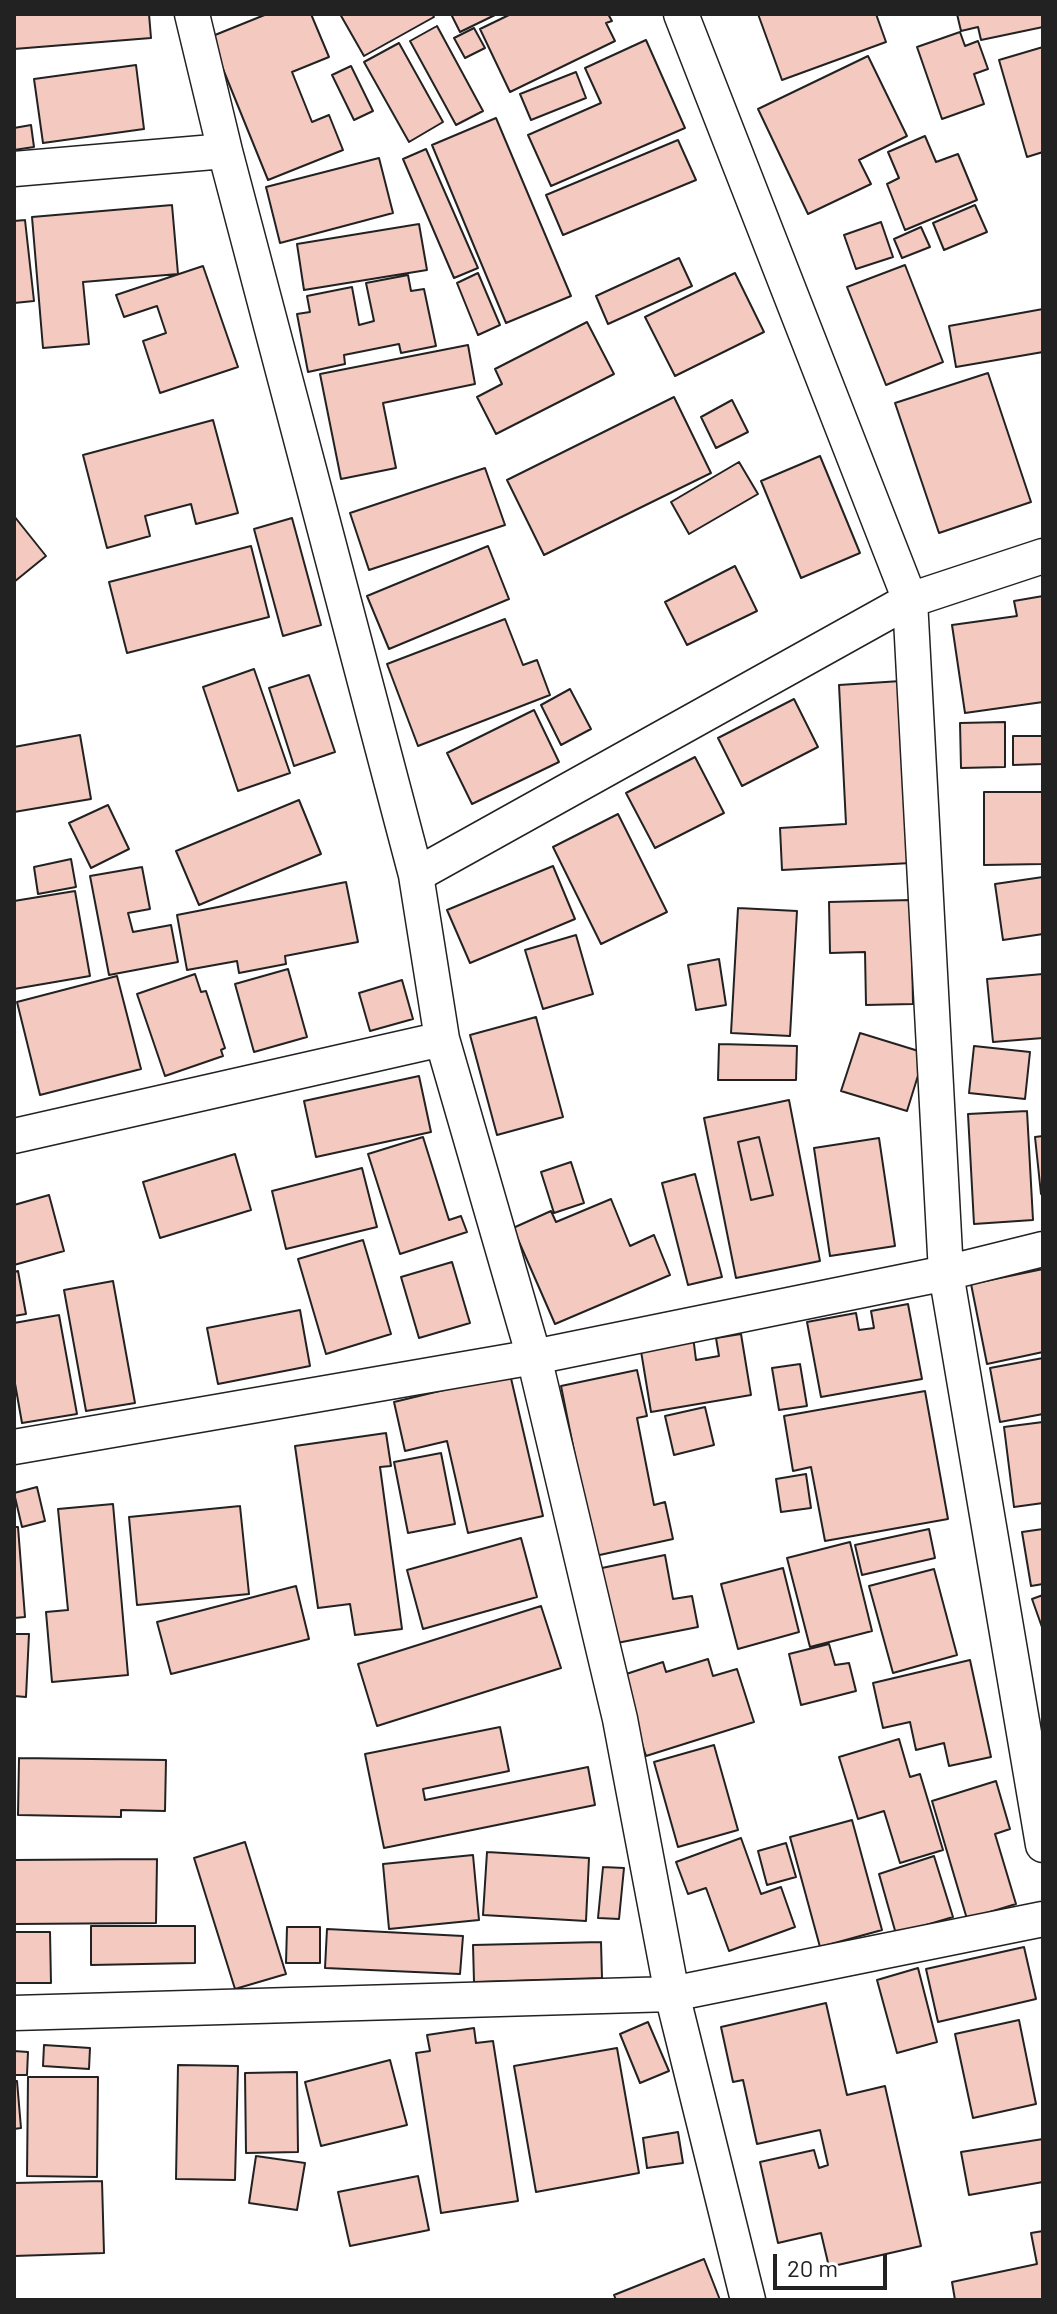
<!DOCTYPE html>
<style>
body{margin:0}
#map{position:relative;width:1057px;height:2314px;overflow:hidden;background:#fff;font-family:Barlow,sans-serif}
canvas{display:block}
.frame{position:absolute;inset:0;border:16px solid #222;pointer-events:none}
.scale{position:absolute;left:773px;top:2254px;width:114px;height:36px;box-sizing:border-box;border:4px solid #222;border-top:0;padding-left:10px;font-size:24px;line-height:28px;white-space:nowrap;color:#222;-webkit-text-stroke:6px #fff;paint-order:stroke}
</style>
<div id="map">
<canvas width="1057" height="2314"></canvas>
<div class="frame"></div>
<div class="scale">20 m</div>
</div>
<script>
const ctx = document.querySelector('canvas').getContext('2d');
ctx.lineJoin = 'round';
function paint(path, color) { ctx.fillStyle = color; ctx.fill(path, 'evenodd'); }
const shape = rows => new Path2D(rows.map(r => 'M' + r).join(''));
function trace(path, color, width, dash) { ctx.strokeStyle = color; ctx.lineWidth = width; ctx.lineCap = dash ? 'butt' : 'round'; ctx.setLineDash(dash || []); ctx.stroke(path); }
const building = shape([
 [14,14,149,14,151,38,14,49,14,14],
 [267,14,311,14,329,57,292,72,312,122,329,115,343,150,268,180,210,37,267,14],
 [340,14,432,14,434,17,364,56,340,14],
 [451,14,497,14,460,32,451,14],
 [511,14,608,14,612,21,606,23,615,41,510,92,480,29,511,14],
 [758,14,876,14,886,42,782,80,758,14],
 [957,14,1043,14,1043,27,981,40,978,27,961,31,957,14],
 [437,26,483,111,456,125,410,41,437,26],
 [474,28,485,48,465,58,454,38,474,28],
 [960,32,965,46,978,41,988,69,974,74,984,104,942,119,917,47,960,32],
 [646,40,685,128,551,186,528,135,601,103,585,68,646,40],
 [399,43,443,122,409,142,364,62,399,43],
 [1043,47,1043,152,1027,157,999,60,1043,47],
 [868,56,907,136,859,160,871,184,808,214,758,109,868,56],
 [136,65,144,129,43,143,34,79,136,65],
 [351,66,373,111,354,120,332,75,351,66],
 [576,72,586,98,531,120,520,94,576,72],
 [496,118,571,296,506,323,432,145,496,118],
 [31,125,34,147,14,150,14,128,31,125],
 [925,136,936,162,958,154,977,200,905,230,887,184,899,178,888,152,925,136],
 [678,140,696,180,563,235,546,195,678,140],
 [426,149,478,268,454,278,403,159,426,149],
 [379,158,393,213,280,243,266,187,379,158],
 [172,205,178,274,83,282,89,344,43,348,32,217,172,205],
 [975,205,987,232,944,250,933,223,975,205],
 [25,220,34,301,14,303,14,221,25,220],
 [881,222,893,257,856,269,844,235,881,222],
 [419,224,427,270,304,290,297,244,419,224],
 [921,227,930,247,902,258,894,239,921,227],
 [679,258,692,286,608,324,596,296,679,258],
 [905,265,943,362,886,385,847,287,905,265],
 [203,266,238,367,160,393,143,341,166,333,157,306,124,317,116,295,203,266],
 [478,273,500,325,478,335,457,283,478,273],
 [735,273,764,332,675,376,645,317,735,273],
 [408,275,411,291,424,289,436,346,401,353,399,344,344,355,345,364,308,372,297,314,310,312,307,296,352,287,359,325,374,321,366,283,408,275],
 [1043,309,1043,352,956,367,949,326,1043,309],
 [587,322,614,374,496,434,477,397,502,384,495,369,587,322],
 [468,345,475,384,383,403,396,468,341,479,320,374,468,345],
 [988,373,1031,502,939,533,895,403,988,373],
 [674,397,711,473,544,555,507,480,674,397],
 [732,400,748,432,716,448,701,417,732,400],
 [213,420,238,513,196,524,191,504,145,516,150,536,107,548,83,455,213,420],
 [820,456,860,553,801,578,761,481,820,456],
 [739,462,758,494,689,534,671,502,739,462],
 [485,468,505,525,369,570,350,513,485,468],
 [14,516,46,556,14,582,14,516],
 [292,518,321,625,283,636,254,529,292,518],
 [251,546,269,617,127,653,109,582,251,546],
 [488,546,509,599,389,649,367,596,488,546],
 [735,566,757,611,687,645,665,602,735,566],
 [1043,596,1043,702,965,713,952,625,1017,616,1014,601,1043,596],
 [505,619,523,665,537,660,550,695,418,746,387,664,505,619],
 [254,669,290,773,238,791,203,687,254,669],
 [309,675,335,752,294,766,269,688,309,675],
 [901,681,911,863,782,870,780,828,846,824,839,685,901,681],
 [570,689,591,729,561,745,541,705,570,689],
 [794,699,818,747,742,786,718,738,794,699],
 [534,710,559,762,472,804,447,753,534,710],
 [1005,722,1005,767,961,768,960,723,1005,722],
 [80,735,91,799,14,812,14,747,80,735],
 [1013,736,1043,736,1043,764,1013,765,1013,736],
 [695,757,724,813,655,848,626,793,695,757],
 [984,792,1043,792,1043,864,984,865,984,792],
 [299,800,321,854,199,905,176,851,299,800],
 [108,805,129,849,91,868,69,823,108,805],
 [618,814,667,912,601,944,553,847,618,814],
 [71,859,76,887,38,894,34,867,71,859],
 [553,866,575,919,470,963,447,910,553,866],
 [142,867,150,909,128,913,133,932,171,925,178,962,109,975,90,876,142,867],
 [1043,877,1043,934,1003,940,995,884,1043,877],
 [346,882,358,942,285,956,286,964,239,973,237,961,187,970,177,915,346,882],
 [75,891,90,976,14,989,14,901,75,891],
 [911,900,913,1004,866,1005,865,952,830,953,829,902,911,900],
 [738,908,797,911,790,1036,731,1033,738,908],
 [576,935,593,994,543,1009,525,950,576,935],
 [719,959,726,1005,696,1010,688,965,719,959],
 [288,969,307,1037,254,1052,235,984,288,969],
 [195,974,201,992,206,991,225,1048,221,1050,223,1056,165,1076,137,994,195,974],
 [1043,974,1043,1038,993,1042,987,979,1043,974],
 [117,976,141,1069,40,1095,17,1002,117,976],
 [402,980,413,1019,370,1031,359,993,402,980],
 [536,1017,563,1117,497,1135,470,1035,536,1017],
 [860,1033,925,1053,907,1111,841,1091,860,1033],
 [719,1044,797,1046,796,1080,718,1080,719,1044],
 [974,1046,1030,1052,1025,1099,969,1093,974,1046],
 [419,1076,431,1132,316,1157,304,1101,419,1076],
 [789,1100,820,1261,736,1278,704,1118,789,1100],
 [759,1137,773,1195,751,1200,738,1142,759,1137],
 [1027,1111,1033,1220,974,1224,968,1114,1027,1111],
 [1043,1136,1043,1194,1041,1194,1035,1137,1043,1136],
 [423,1137,449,1220,461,1216,467,1232,400,1254,368,1154,423,1137],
 [759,1137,773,1195,751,1200,738,1142,759,1137],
 [879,1138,895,1246,830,1256,814,1148,879,1138],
 [235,1154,251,1210,160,1238,143,1182,235,1154],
 [571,1162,584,1203,554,1213,541,1172,571,1162],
 [362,1168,377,1227,286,1249,272,1191,362,1168],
 [695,1174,722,1277,688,1285,662,1183,695,1174],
 [49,1195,64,1251,14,1265,14,1205,49,1195],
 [611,1199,630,1246,654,1235,670,1275,555,1324,513,1228,551,1211,556,1222,611,1199],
 [363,1240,391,1334,326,1354,298,1259,363,1240],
 [452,1262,470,1323,419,1338,401,1277,452,1262],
 [1043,1269,1043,1352,987,1364,971,1284,1043,1269],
 [18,1271,26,1314,14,1316,14,1272,18,1271],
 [113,1281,135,1403,86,1411,64,1290,113,1281],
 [908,1304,922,1379,821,1397,807,1322,856,1313,859,1330,874,1328,871,1311,908,1304],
 [300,1310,310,1366,218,1384,207,1328,300,1310],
 [59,1315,77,1414,22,1423,14,1378,14,1323,59,1315],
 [741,1334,751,1395,651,1412,640,1345,693,1336,696,1360,719,1356,716,1338,741,1334],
 [1043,1358,1043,1414,1000,1422,990,1368,1043,1358],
 [800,1364,807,1406,779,1410,772,1368,800,1364],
 [637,1370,647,1416,637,1418,654,1505,665,1502,673,1539,595,1556,561,1386,637,1370],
 [510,1374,543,1516,468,1533,447,1441,405,1451,394,1402,510,1374],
 [925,1391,948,1519,825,1541,811,1467,793,1471,784,1416,925,1391],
 [705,1407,714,1445,674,1455,665,1416,705,1407],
 [1043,1422,1043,1503,1014,1507,1004,1427,1043,1422],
 [386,1433,391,1466,380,1467,402,1629,355,1635,350,1604,318,1608,295,1446,386,1433],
 [441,1453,455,1524,408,1533,394,1462,441,1453],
 [806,1474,811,1508,781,1512,776,1479,806,1474],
 [37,1487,45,1521,22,1527,14,1493,37,1487],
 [113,1504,128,1675,52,1682,46,1612,68,1610,58,1509,113,1504],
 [240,1506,249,1594,137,1605,129,1517,240,1506],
 [14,1527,18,1527,25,1617,14,1618,14,1527],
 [929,1529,935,1558,862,1575,855,1545,929,1529],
 [1043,1529,1043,1584,1031,1586,1022,1532,1043,1529],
 [521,1538,537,1597,423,1629,407,1570,521,1538],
 [850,1542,872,1631,810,1647,787,1558,850,1542],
 [665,1555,673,1599,692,1596,698,1627,612,1644,597,1569,665,1555],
 [783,1568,799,1632,738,1649,721,1584,783,1568],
 [934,1569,957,1655,893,1673,869,1586,934,1569],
 [296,1586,309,1639,171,1674,157,1622,296,1586],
 [1043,1595,1043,1630,1032,1599,1043,1595],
 [541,1606,561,1668,377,1726,358,1664,541,1606],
 [14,1634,29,1634,26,1697,14,1696,14,1634],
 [829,1644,835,1665,849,1663,856,1691,801,1705,789,1654,829,1644],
 [708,1659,713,1676,737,1669,754,1722,646,1756,620,1676,663,1662,666,1672,708,1659],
 [970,1660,991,1757,949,1766,944,1743,916,1750,910,1722,883,1728,873,1683,970,1660],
 [500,1727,509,1771,423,1789,425,1800,588,1767,595,1805,384,1848,365,1754,500,1727],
 [899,1739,910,1777,920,1774,943,1850,900,1863,884,1811,858,1819,839,1757,899,1739],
 [714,1745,738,1830,678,1847,654,1762,714,1745],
 [19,1758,166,1760,165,1811,121,1810,121,1817,18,1815,19,1758],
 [996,1781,1010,1829,995,1834,1016,1904,967,1919,932,1801,996,1781],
 [852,1820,882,1930,820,1947,790,1837,852,1820],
 [741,1838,761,1894,781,1887,795,1927,729,1951,706,1888,688,1894,676,1862,741,1838],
 [245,1842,286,1974,235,1989,194,1858,245,1842],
 [786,1843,796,1877,767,1885,758,1851,786,1843],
 [487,1852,589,1858,586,1921,483,1915,487,1852],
 [473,1855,479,1920,389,1929,383,1864,473,1855],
 [934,1856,953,1917,896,1934,879,1874,934,1856],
 [157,1859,156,1923,14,1924,14,1860,157,1859],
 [603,1867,624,1868,619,1919,598,1918,603,1867],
 [91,1926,195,1926,195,1963,91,1965,91,1926],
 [287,1927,320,1927,320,1963,286,1963,287,1927],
 [327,1929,463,1936,460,1974,325,1968,327,1929],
 [14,1932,50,1932,51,1983,14,1983,14,1932],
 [601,1942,602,1978,474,1982,473,1945,601,1942],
 [1024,1947,1036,1999,938,2022,926,1969,1024,1947],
 [918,1968,937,2042,897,2053,877,1980,918,1968],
 [826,2003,847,2095,885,2086,921,2246,829,2267,821,2233,778,2243,760,2162,814,2150,819,2168,828,2165,820,2130,757,2144,743,2080,733,2082,721,2027,826,2003],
 [1019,2020,1036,2104,973,2118,955,2034,1019,2020],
 [648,2022,669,2071,640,2083,620,2034,648,2022],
 [474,2028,476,2043,493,2041,518,2201,441,2213,416,2053,430,2051,427,2035,474,2028],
 [44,2045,90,2048,89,2069,43,2066,44,2045],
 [617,2048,639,2173,536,2192,514,2066,617,2048],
 [14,2051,28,2052,27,2075,14,2075,14,2051],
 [390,2060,407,2125,321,2146,305,2082,390,2060],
 [178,2065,238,2066,235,2180,176,2179,178,2065],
 [297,2072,298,2152,246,2153,245,2073,297,2072],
 [28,2077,98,2077,97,2177,27,2176,28,2077],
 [14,2081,17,2081,21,2128,14,2129,14,2081],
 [678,2132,683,2163,647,2168,643,2138,678,2132],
 [1043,2139,1043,2182,969,2195,961,2152,1043,2139],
 [256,2156,305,2163,297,2210,249,2203,256,2156],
 [418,2176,429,2230,350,2246,338,2192,418,2176],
 [102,2181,104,2253,14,2256,14,2183,102,2181],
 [1043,2231,1043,2300,955,2300,952,2282,1037,2264,1031,2233,1043,2231],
 [704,2259,720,2300,616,2300,614,2295,704,2259]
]);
paint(building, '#f3c9c0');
trace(building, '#222', 2);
const street = shape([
 [192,14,225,151,416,875,442,1039,534,1357,620,1719,672,1994,748,2300],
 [681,14,910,600,946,1273,1043,1845],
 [14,169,225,151],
 [416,875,910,600,1043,556],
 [14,1136,442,1039],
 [14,1447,534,1357,946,1273,1043,1249],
 [14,2013,672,1994,1043,1919]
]);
trace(street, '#222', 37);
trace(street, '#fff', 34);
</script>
